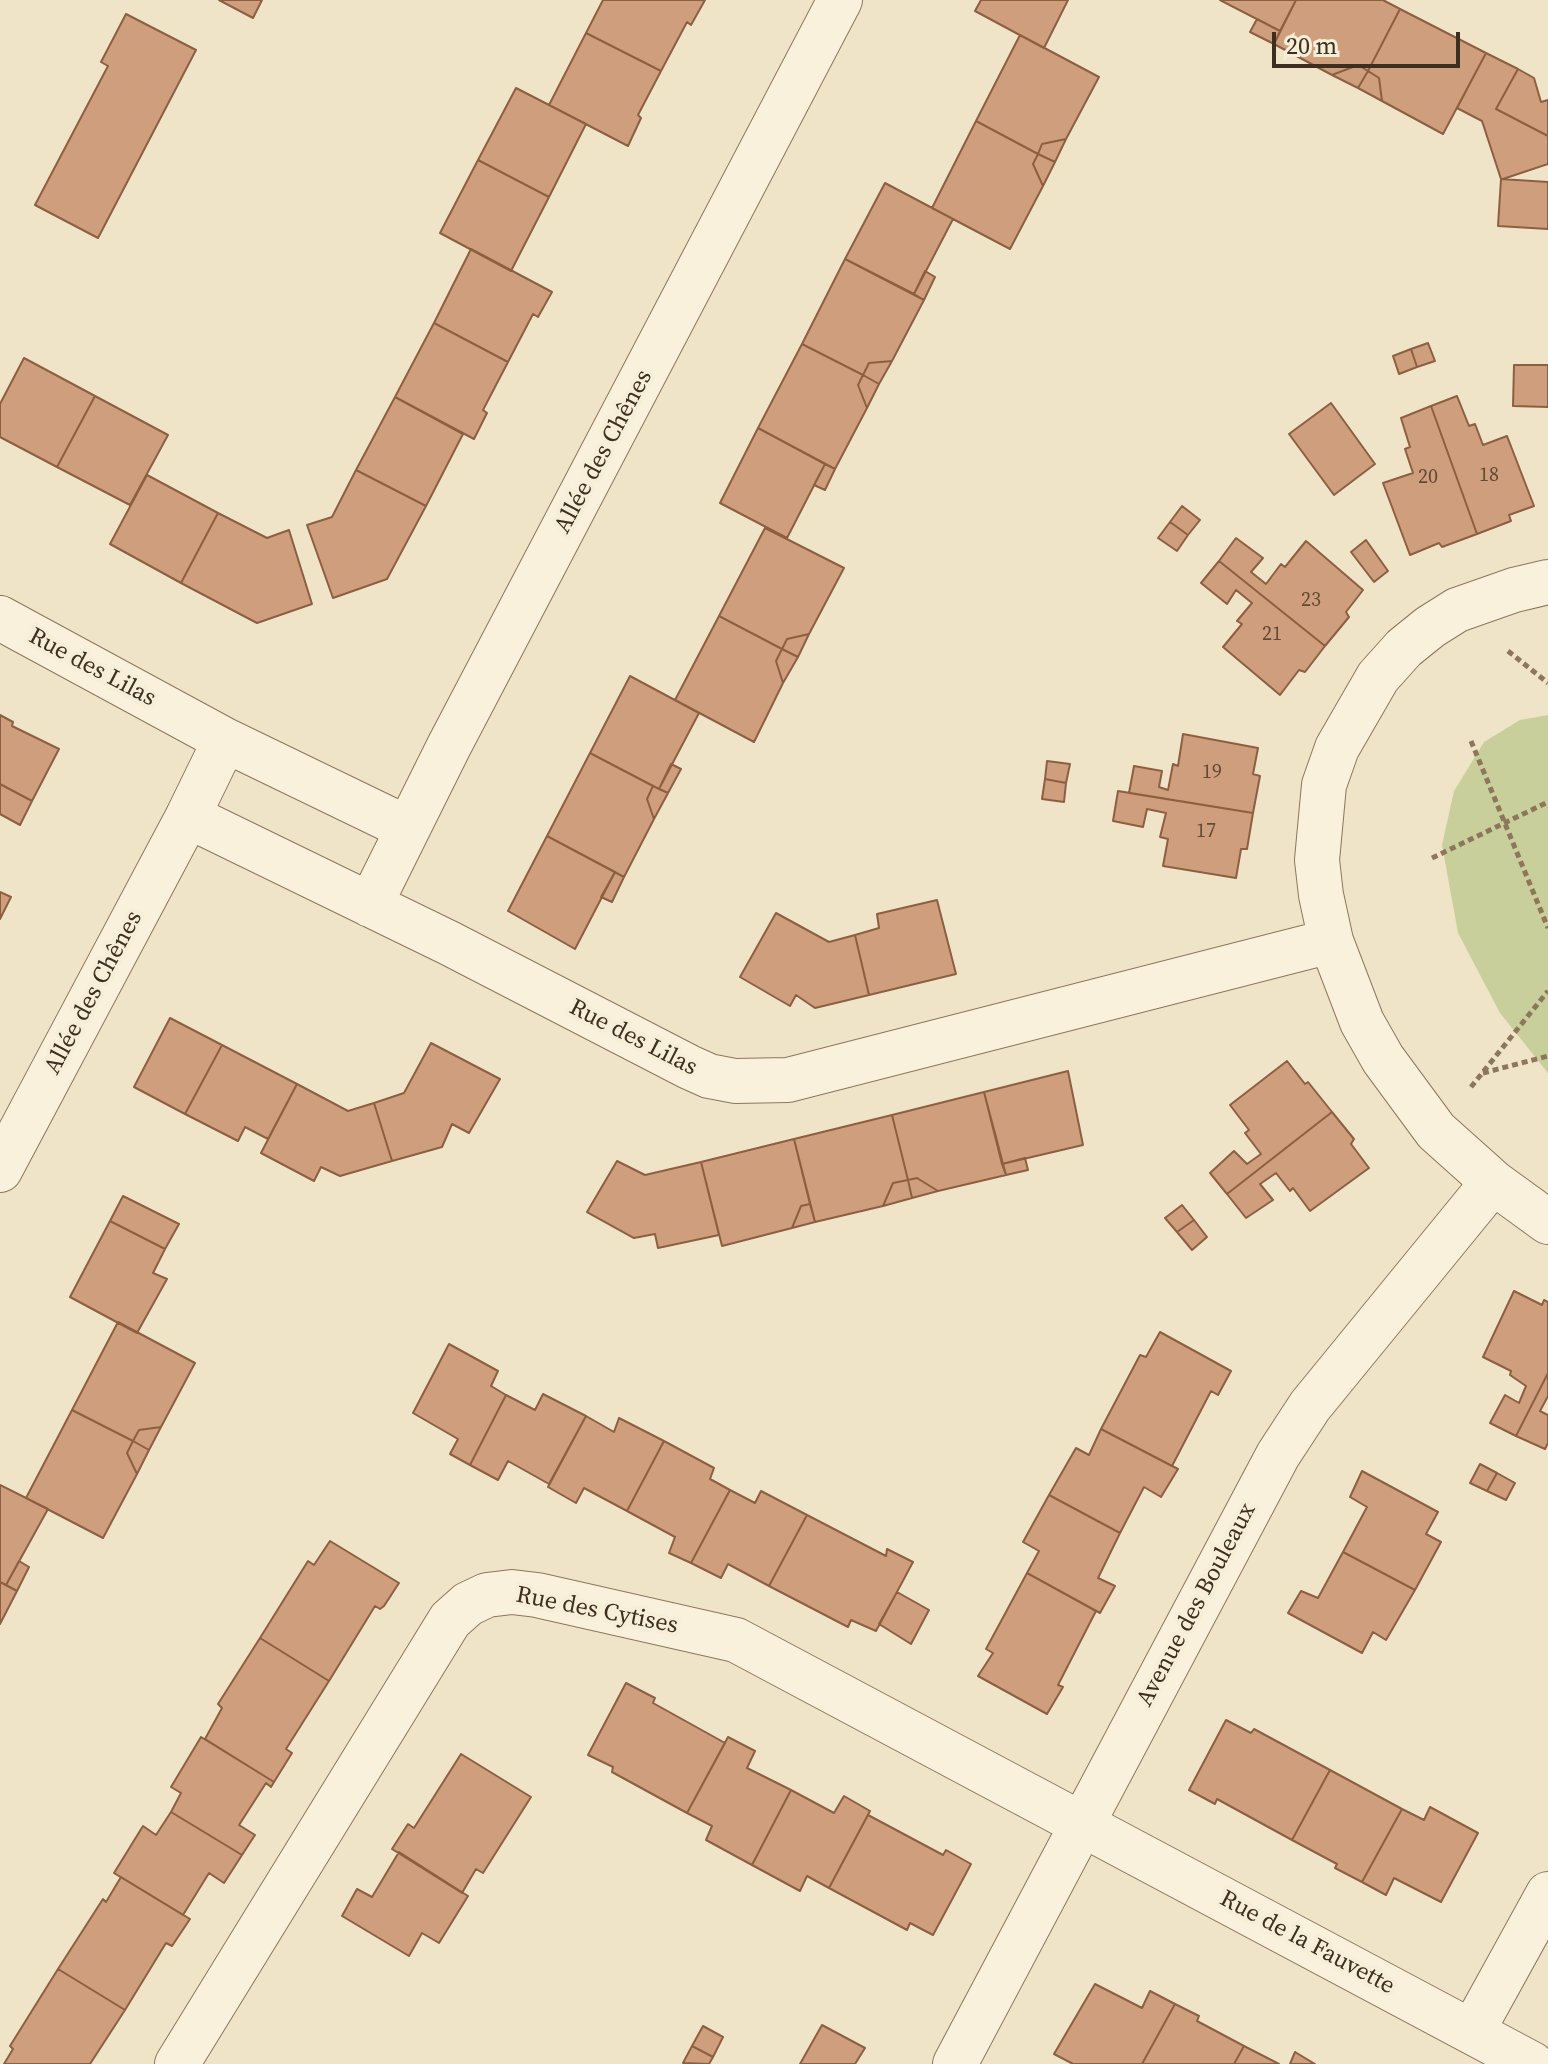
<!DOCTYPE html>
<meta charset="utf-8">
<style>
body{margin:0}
#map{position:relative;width:1548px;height:2064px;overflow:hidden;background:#f0e4c8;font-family:"Source Serif 4",serif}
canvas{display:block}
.scale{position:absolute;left:1272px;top:32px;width:188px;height:36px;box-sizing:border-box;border:4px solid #3d2e20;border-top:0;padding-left:10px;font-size:24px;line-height:28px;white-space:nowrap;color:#3d2e20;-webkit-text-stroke:6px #f7eed8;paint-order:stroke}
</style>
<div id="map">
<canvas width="1548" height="2064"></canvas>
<div class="scale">20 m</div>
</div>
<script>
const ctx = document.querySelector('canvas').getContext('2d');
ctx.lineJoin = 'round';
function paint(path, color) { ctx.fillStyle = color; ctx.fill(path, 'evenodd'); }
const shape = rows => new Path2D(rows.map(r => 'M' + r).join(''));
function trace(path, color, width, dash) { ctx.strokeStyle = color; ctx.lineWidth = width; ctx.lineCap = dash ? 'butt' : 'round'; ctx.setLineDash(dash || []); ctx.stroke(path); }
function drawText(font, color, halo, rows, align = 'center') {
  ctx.font = font + ' "Source Serif 4",serif'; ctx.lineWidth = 8; ctx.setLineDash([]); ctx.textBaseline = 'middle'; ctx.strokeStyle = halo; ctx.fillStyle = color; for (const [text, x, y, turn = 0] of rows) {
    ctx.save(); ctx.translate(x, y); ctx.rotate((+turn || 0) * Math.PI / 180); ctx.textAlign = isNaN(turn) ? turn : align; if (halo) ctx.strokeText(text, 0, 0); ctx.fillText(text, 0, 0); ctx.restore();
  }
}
paint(shape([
 [1548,715,1548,1073,1500,1013,1458,933,1442,845,1454,791,1484,742,1520,720]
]), '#c9cf9b');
const building = shape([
 [219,0,262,0,253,18,219,0],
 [603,0,705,0,691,25,687,22,661,71,586,33,603,0],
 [981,0,1068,0,1044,48,975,11,981,0],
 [1220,0,1296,0,1280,31,1220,0],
 [1296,0,1383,0,1400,9,1368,71,1358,65,1332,75,1274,44,1296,0],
 [1400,9,1486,53,1443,134,1382,101,1379,78,1368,71,1400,9],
 [126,14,196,50,98,238,35,205,108,66,101,62,126,14],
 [1257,19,1280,31,1274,44,1250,32,1257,19],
 [586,33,661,71,638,115,641,118,628,146,549,105,586,33],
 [1020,35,1099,77,1066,139,1042,144,1038,154,976,121,1020,35],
 [1486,53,1518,69,1496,109,1548,136,1548,164,1503,179,1501,179,1482,121,1457,108,1486,53],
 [1358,65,1368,71,1358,88,1332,75,1358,65],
 [1518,69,1534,78,1541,102,1548,100,1548,136,1496,109,1518,69],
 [1368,71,1379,78,1382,101,1358,88,1368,71],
 [516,88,586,124,549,197,478,160,516,88],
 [976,121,1038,154,1033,164,1043,186,1010,249,932,208,976,121],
 [1066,139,1055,162,1038,154,1042,144,1066,139],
 [1038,154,1055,162,1043,186,1033,164,1038,154],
 [478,160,549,197,511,271,440,233,478,160],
 [1501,179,1548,182,1548,229,1498,226,1501,179],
 [885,183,953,219,914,294,845,259,885,183],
 [471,249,552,292,538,317,533,314,508,362,434,323,471,249],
 [845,259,924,300,892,361,869,363,863,375,802,344,845,259],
 [925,271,935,277,924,300,914,294,925,271],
 [434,323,508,362,483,410,487,413,474,439,395,397,434,323],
 [1428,343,1435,361,1417,367,1411,349,1428,343],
 [802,344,863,375,858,385,867,408,835,469,758,428,802,344],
 [1411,349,1417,367,1399,374,1393,356,1411,349],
 [24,358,95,396,57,467,0,437,0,404,24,358],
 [892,361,879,384,863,375,869,363,892,361],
 [1514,365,1548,365,1548,407,1513,406,1514,365],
 [863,375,879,384,867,408,858,385,863,375],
 [95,396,168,435,130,505,57,467,95,396],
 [1457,396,1469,426,1475,424,1483,445,1507,436,1534,506,1509,515,1511,521,1477,534,1431,406,1457,396],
 [395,397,463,434,426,506,356,470,395,397],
 [1331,403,1375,464,1334,495,1289,434,1331,403],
 [1431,406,1477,534,1442,547,1439,543,1410,555,1383,483,1413,473,1405,449,1410,447,1401,418,1431,406],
 [758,428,825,464,787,538,720,503,758,428],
 [825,464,835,469,825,490,814,485,825,464],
 [356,470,426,506,387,579,333,598,307,525,332,517,356,470],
 [147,475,218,513,181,583,110,544,147,475],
 [1182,506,1200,520,1188,535,1170,522,1182,506],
 [218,513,267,538,289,530,312,604,257,623,181,583,218,513],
 [1170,522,1188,535,1177,551,1158,538,1170,522],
 [765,528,844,568,809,634,787,639,782,649,719,616,765,528],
 [1236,538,1263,558,1251,572,1266,584,1281,564,1285,567,1306,541,1363,590,1346,612,1349,617,1325,646,1219,561,1236,538],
 [1366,540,1388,571,1374,582,1351,552,1366,540],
 [1219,561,1325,646,1305,672,1299,670,1280,695,1223,647,1242,624,1237,621,1252,603,1236,590,1227,604,1201,583,1219,561],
 [719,616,782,649,776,661,783,683,754,742,675,700,719,616],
 [809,634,798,657,782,649,787,639,809,634],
 [782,649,798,657,783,683,776,661,782,649],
 [630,676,699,713,659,789,590,753,630,676],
 [0,715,13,722,12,726,59,749,32,801,0,784,0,715],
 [1183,734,1258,748,1253,774,1260,776,1253,813,1129,793,1134,766,1162,771,1159,787,1168,790,1173,764,1178,766,1183,734],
 [590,753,653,786,647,799,654,819,624,877,547,836,590,753],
 [1047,761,1070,764,1066,783,1045,779,1047,761],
 [671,764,681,769,668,793,659,789,671,764],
 [1045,779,1066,783,1064,802,1042,799,1045,779],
 [0,784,32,801,20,825,0,814,0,784],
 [653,786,668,793,654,819,647,799,653,786],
 [1118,791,1253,813,1247,849,1241,849,1236,878,1163,866,1168,839,1160,837,1166,813,1147,809,1143,827,1113,821,1118,791],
 [547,836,615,872,575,949,508,911,547,836],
 [615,872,624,877,612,902,601,897,615,872],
 [0,892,11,897,0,919,0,892],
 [937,900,956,974,869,995,855,935,879,928,877,914,937,900],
 [776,913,829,942,855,935,869,995,815,1008,796,995,790,1006,740,977,776,913],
 [170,1018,222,1045,185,1114,134,1087,170,1018],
 [431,1043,500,1079,469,1133,452,1124,442,1147,392,1161,374,1103,404,1093,431,1043],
 [222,1045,297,1084,268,1139,245,1127,238,1141,185,1114,222,1045],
 [1287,1061,1305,1084,1308,1082,1332,1112,1227,1194,1210,1173,1234,1151,1247,1164,1261,1154,1245,1133,1249,1130,1230,1105,1287,1061],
 [1068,1071,1083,1145,1002,1164,984,1092,1068,1071],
 [297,1084,348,1111,374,1103,392,1161,340,1176,321,1167,314,1181,261,1153,297,1084],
 [984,1092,1006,1175,938,1191,917,1178,908,1180,892,1115,984,1092],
 [1332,1112,1354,1139,1351,1144,1369,1168,1310,1211,1293,1188,1290,1191,1276,1173,1260,1184,1273,1200,1246,1218,1227,1194,1332,1112],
 [892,1115,908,1180,893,1183,883,1206,815,1222,794,1139,892,1115],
 [794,1139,810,1204,801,1206,792,1228,722,1246,701,1162,794,1139],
 [1025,1158,1028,1170,1006,1175,1002,1164,1025,1158],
 [617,1161,645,1175,701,1162,719,1235,658,1248,655,1234,634,1238,587,1212,617,1161],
 [917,1178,938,1191,912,1198,908,1180,917,1178],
 [908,1180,912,1198,883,1206,893,1183,908,1180],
 [123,1196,179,1224,165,1249,110,1221,123,1196],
 [810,1204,815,1222,792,1228,801,1206,810,1204],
 [1182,1205,1194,1220,1177,1232,1165,1218,1182,1205],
 [1194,1220,1207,1237,1192,1250,1177,1232,1194,1220],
 [110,1221,165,1249,153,1273,167,1279,137,1333,70,1297,110,1221],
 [1514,1291,1542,1305,1544,1300,1548,1302,1548,1373,1516,1436,1490,1423,1505,1395,1519,1403,1526,1386,1510,1375,1511,1371,1483,1357,1514,1291],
 [118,1322,195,1363,161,1427,139,1430,133,1441,72,1410,118,1322],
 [1160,1332,1231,1371,1218,1395,1211,1391,1172,1466,1101,1429,1140,1355,1146,1357,1160,1332],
 [449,1344,498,1371,491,1386,506,1395,470,1465,450,1454,458,1439,413,1413,449,1344],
 [1548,1373,1548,1396,1540,1411,1548,1415,1548,1443,1545,1449,1516,1436,1548,1373],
 [543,1394,586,1416,549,1484,508,1461,498,1480,470,1465,506,1395,535,1410,543,1394],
 [72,1410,133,1441,127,1453,137,1474,103,1538,26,1498,72,1410],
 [586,1416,614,1432,619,1418,664,1441,627,1511,584,1488,576,1503,548,1487,586,1416],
 [161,1427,149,1450,133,1441,139,1430,161,1427],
 [1101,1429,1178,1469,1161,1497,1144,1487,1120,1533,1049,1495,1076,1448,1089,1455,1101,1429],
 [133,1441,149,1450,137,1474,127,1453,133,1441],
 [664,1441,714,1468,710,1479,730,1490,691,1563,669,1553,675,1537,627,1511,664,1441],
 [1480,1464,1497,1473,1487,1491,1470,1483,1480,1464],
 [1362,1471,1438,1512,1426,1534,1441,1542,1415,1590,1343,1552,1367,1507,1350,1497,1362,1471],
 [1497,1473,1515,1483,1506,1500,1487,1491,1497,1473],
 [0,1485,48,1509,6,1585,0,1582,0,1485],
 [730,1490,755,1503,761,1491,807,1515,769,1586,728,1564,721,1578,691,1563,730,1490],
 [1049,1495,1120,1533,1098,1578,1115,1586,1100,1613,1027,1573,1039,1551,1023,1542,1049,1495],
 [807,1515,886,1556,887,1549,913,1562,876,1631,851,1620,848,1627,769,1586,807,1515],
 [330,1541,399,1583,384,1606,380,1609,375,1606,329,1681,260,1638,308,1561,314,1565,330,1541],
 [1343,1552,1415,1590,1386,1640,1373,1632,1362,1653,1288,1613,1301,1591,1318,1598,1343,1552],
 [19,1561,29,1567,17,1591,6,1585,19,1561],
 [1027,1573,1096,1611,1058,1685,1063,1687,1047,1714,978,1676,993,1653,986,1649,1027,1573],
 [0,1582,17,1591,0,1624,0,1582],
 [897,1592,929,1610,911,1644,879,1624,897,1592],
 [260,1638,329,1681,286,1749,292,1753,274,1782,205,1739,222,1708,218,1704,260,1638],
 [626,1683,655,1698,653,1703,725,1743,687,1813,612,1772,613,1767,588,1755,626,1683],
 [1226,1720,1251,1733,1254,1729,1330,1770,1292,1840,1217,1799,1215,1804,1189,1790,1226,1720],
 [201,1737,274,1782,271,1787,266,1783,239,1825,255,1835,242,1855,171,1812,181,1793,171,1787,201,1737],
 [728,1737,755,1751,747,1768,791,1790,752,1865,706,1840,712,1826,687,1813,728,1737],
 [461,1754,531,1797,483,1873,476,1869,462,1893,392,1849,408,1824,414,1828,461,1754],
 [1330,1770,1402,1809,1362,1882,1335,1868,1337,1864,1292,1840,1330,1770],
 [791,1790,834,1813,844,1796,870,1811,829,1888,807,1876,800,1891,752,1865,791,1790],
 [1430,1807,1478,1833,1441,1902,1394,1878,1386,1895,1362,1882,1402,1809,1424,1820,1430,1807],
 [171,1812,242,1855,224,1883,209,1873,183,1915,114,1873,143,1826,156,1835,171,1812],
 [868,1815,943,1855,946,1850,971,1864,933,1935,910,1923,907,1930,829,1888,868,1815],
 [399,1852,468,1896,439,1943,422,1933,409,1956,342,1916,357,1889,372,1897,399,1852],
 [121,1877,190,1919,172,1946,166,1943,125,2010,58,1969,103,1899,106,1902,121,1877],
 [58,1969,125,2010,90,2064,4,2064,13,2049,10,2046,58,1969],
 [1095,1984,1142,2008,1150,1991,1175,2004,1142,2064,1073,2064,1054,2054,1095,1984],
 [1175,2004,1199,2016,1197,2021,1244,2046,1234,2064,1142,2064,1175,2004],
 [822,2025,865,2048,855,2064,800,2064,822,2025],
 [703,2026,723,2037,713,2057,692,2046,703,2026],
 [692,2046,713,2057,709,2064,683,2063,692,2046],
 [1244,2046,1279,2064,1234,2064,1244,2046],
 [1295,2052,1315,2064,1290,2064,1295,2052]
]);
paint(building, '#cf9f7d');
trace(building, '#8d5f41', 2);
const minor = shape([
 [1548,582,1514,590,1457,610,1430,627,1404,648,1378,677,1337,748,1324,785,1317,860,1321,895,1331,941,1362,1022,1383,1059,1436,1131,1493,1182,1548,1222],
 [0,618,225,740],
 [188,816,449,943,689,1067,709,1076,735,1081,788,1080,1331,941],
 [370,905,449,746,840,0],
 [0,1170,188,816,225,740,407,828],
 [1472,2032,1548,1894],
 [177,2064,450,1620,468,1604,487,1595,512,1592,537,1595,736,1640,1532,2064],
 [955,2064,1278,1455,1310,1406,1493,1182]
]);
trace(minor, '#8d765c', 46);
trace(shape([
 [1508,651,1548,683],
 [1471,741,1548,928],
 [1432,858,1548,802],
 [1483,1073,1548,1056],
 [1471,1087,1548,991]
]), '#8d765c', 5, [6, 4]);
trace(minor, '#faf1dc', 44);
drawText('20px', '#624a37', null, [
 ["18",1489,476],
 ["20",1428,478],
 ["23",1311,601],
 ["21",1272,635],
 ["19",1212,773],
 ["17",1206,832]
]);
drawText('24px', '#3d2e20', '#f7eed8', [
 ["Allée des Chênes",604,452,-62],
 ["Rue des Lilas",92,668,28],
 ["Allée des Chênes",94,993,-62],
 ["Rue des Lilas",633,1038,27],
 ["Avenue des Bouleaux",1197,1605,-62],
 ["Rue des Cytises",597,1611,11],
 ["Rue de la Fauvette",1307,1943,28]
]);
</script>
